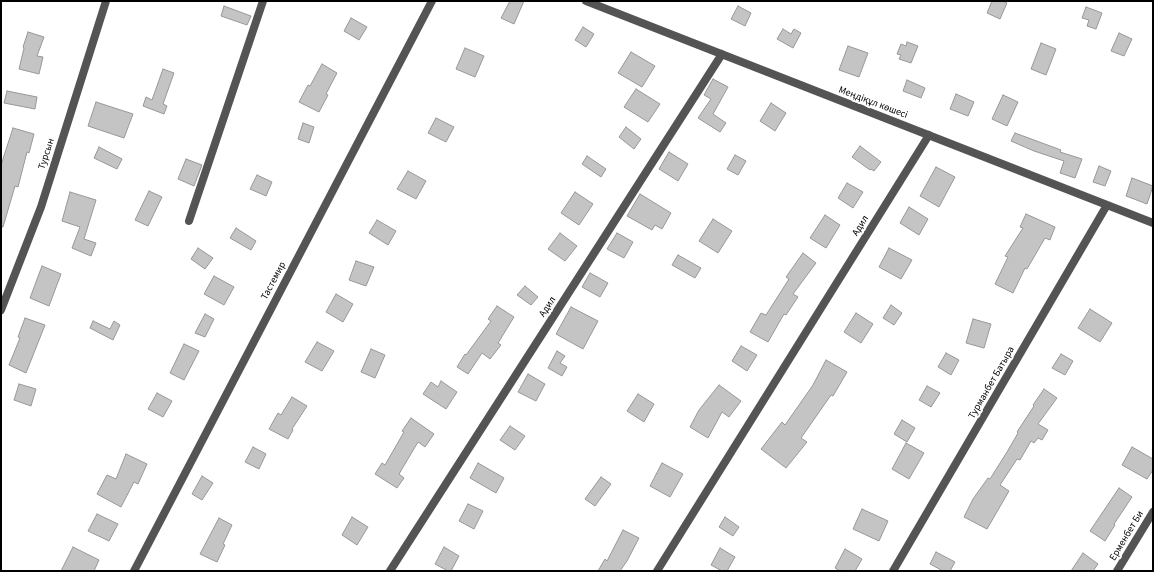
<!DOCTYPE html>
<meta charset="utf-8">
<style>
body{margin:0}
#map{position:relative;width:1154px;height:572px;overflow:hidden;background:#fff;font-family:"Source Sans 3",sans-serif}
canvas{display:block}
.frame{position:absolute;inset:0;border:2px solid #000;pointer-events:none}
</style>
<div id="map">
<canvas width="1154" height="572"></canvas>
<div class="frame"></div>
</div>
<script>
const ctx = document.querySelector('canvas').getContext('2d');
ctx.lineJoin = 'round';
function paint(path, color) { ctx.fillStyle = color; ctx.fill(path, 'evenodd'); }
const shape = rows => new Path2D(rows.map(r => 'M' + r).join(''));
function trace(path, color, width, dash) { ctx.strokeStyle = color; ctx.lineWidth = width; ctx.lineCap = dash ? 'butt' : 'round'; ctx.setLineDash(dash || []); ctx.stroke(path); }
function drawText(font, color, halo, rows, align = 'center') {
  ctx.font = font + ' "Source Sans 3",sans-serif'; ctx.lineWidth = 4; ctx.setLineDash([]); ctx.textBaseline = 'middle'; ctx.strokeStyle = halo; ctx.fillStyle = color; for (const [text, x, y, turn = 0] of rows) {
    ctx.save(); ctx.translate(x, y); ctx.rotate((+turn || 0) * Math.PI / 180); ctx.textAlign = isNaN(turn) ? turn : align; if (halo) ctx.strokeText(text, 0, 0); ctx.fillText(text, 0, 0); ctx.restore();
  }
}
const building = shape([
 [510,1,524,1,514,24,501,18,510,1],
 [992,1,1002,1,1007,3,1000,19,987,13,992,1],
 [224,6,251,16,247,25,221,16,224,6],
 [738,6,751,13,745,26,731,19,738,6],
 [1086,7,1102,13,1096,29,1087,26,1089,20,1082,18,1086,7],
 [351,18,367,27,359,40,344,31,351,18],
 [583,27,594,34,586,47,575,40,583,27],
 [783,29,791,34,794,29,801,33,793,48,777,39,783,29],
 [28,32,44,37,37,56,43,57,39,74,19,69,24,48,23,47,28,32],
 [1119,33,1132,39,1124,56,1111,51,1119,33],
 [907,42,918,46,911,63,899,59,901,55,897,54,901,44,906,46,907,42],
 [1041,43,1056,49,1046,75,1031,69,1041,43],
 [848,46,868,53,859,77,839,70,848,46],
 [465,48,484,56,475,77,456,69,465,48],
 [631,52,655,66,642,87,618,73,631,52],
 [322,64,337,73,326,94,328,95,319,112,299,102,308,85,310,86,322,64],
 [163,69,174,73,163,104,167,106,164,114,143,106,146,97,152,100,163,69],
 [713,79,728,87,713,114,726,123,720,132,698,118,711,99,704,95,713,79],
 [907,80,925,88,921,98,903,91,907,80],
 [636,89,660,104,648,122,624,107,636,89],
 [7,91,37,97,35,109,4,103,7,91],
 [956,94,974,102,968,116,950,109,956,94],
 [1003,95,1018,102,1007,126,992,119,1003,95],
 [96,102,133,114,124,138,88,126,96,102],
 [771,103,786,113,775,131,760,121,771,103],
 [436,118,454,127,446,142,428,133,436,118],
 [303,123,314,127,309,143,298,139,303,123],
 [626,127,641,139,634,149,619,137,626,127],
 [13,128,34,134,29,153,27,152,18,187,15,186,3,227,1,227,1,165,13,128],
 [1015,133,1061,150,1060,152,1082,159,1075,178,1060,173,1064,161,1034,151,1011,141,1015,133],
 [860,146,881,162,874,171,871,169,870,170,852,157,860,146],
 [99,147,122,159,117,169,94,158,99,147],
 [669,152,688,164,678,181,659,169,669,152],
 [735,155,746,161,738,175,727,169,735,155],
 [587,156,606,169,601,177,582,164,587,156],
 [186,159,202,165,194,186,178,179,186,159],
 [1099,166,1111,171,1105,186,1093,182,1099,166],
 [936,167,955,177,939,207,920,196,936,167],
 [408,171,426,181,416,199,397,189,408,171],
 [257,175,272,182,266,196,250,189,257,175],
 [1132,178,1153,186,1147,204,1126,196,1132,178],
 [847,183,863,192,853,208,838,198,847,183],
 [149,191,162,197,148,226,135,220,149,191],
 [70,192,96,200,84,239,96,243,91,256,72,248,80,227,62,221,70,192],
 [575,192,593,204,579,225,561,213,575,192],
 [640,194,671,213,662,229,655,225,652,230,627,216,640,194],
 [909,207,928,219,919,235,900,223,909,207],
 [1026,214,1055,227,1050,240,1045,238,1027,269,1025,268,1013,293,995,284,1008,257,1005,256,1023,228,1020,227,1026,214],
 [825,215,840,225,826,248,810,238,825,215],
 [713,219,732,231,718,253,699,241,713,219],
 [377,220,396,231,388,245,369,233,377,220],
 [236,228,256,241,251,250,230,238,236,228],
 [560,233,577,246,565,261,548,249,560,233],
 [617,233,633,242,624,258,607,249,617,233],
 [198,248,213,258,205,269,191,259,198,248],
 [889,248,912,260,901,279,879,267,889,248],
 [803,253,816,263,793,294,798,297,786,315,784,314,768,342,750,332,761,313,766,315,789,279,786,277,803,253],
 [678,255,701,268,695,278,672,265,678,255],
 [356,261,374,267,366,286,349,280,356,261],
 [42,266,61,274,49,306,30,298,42,266],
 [590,273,608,283,600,297,582,287,590,273],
 [214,276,234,287,224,305,204,294,214,276],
 [525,286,538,297,531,305,517,295,525,286],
 [336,294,353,304,343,322,326,312,336,294],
 [891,305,902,313,894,325,883,318,891,305],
 [497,306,514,317,498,343,501,345,490,359,482,353,468,374,457,367,465,354,466,355,491,321,488,319,497,306],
 [571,307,598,321,583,349,556,334,571,307],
 [1090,309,1112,323,1100,342,1078,328,1090,309],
 [856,313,873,324,861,343,844,332,856,313],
 [205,314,214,319,205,337,195,333,205,314],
 [25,318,45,325,26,373,9,365,20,338,18,337,25,318],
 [973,319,991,324,984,348,966,343,973,319],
 [93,321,110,329,114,321,120,325,113,340,90,328,93,321],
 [317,342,334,351,322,371,305,362,317,342],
 [184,344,199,351,184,380,170,373,184,344],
 [741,346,757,355,747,371,732,361,741,346],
 [371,349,385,355,375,378,361,372,371,349],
 [557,351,565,356,560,363,567,367,562,376,548,368,557,351],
 [946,353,959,360,951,375,938,367,946,353],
 [1061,354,1073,361,1065,375,1052,368,1061,354],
 [826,360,847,372,833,396,831,395,801,438,807,442,786,468,761,449,782,422,785,425,813,385,826,360],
 [528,374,545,384,536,401,518,392,528,374],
 [441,381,457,392,446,409,423,394,431,382,438,387,441,381],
 [19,384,36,389,31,406,14,400,19,384],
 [719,385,741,401,729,417,722,412,708,438,690,427,699,410,719,385],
 [927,386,940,393,931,407,919,400,927,386],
 [1044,389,1057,398,1038,424,1048,430,1042,440,1038,438,1034,443,1031,441,1020,460,1017,459,1000,485,1009,491,987,529,964,517,973,499,988,478,990,479,1007,452,1018,433,1017,432,1034,406,1033,405,1044,389],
 [157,393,172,401,163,417,148,409,157,393],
 [638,394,654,404,644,422,627,411,638,394],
 [292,397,307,406,292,429,293,430,288,439,269,429,278,413,281,415,292,397],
 [411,418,434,434,425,447,418,442,399,474,404,478,397,488,375,474,382,463,385,465,404,432,402,431,411,418],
 [902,420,915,428,907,442,894,434,902,420],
 [510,426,525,436,515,450,500,440,510,426],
 [906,443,924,453,909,479,892,469,906,443],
 [253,447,266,454,259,469,245,462,253,447],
 [1132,447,1153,459,1153,470,1147,479,1122,465,1132,447],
 [126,454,147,464,138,484,134,482,121,507,97,494,107,475,116,479,126,454],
 [478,463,504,478,496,493,470,478,478,463],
 [662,463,683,474,670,497,650,486,662,463],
 [202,476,213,483,202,500,192,494,202,476],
 [601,477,611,484,595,506,585,499,601,477],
 [1119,488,1132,497,1114,524,1115,525,1105,541,1090,531,1119,488],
 [468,504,483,511,474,529,459,521,468,504],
 [862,509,888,521,879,541,853,529,862,509],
 [97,514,118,524,109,541,88,531,97,514],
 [352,517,368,527,357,545,342,535,352,517],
 [725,517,739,527,733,536,719,527,725,517],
 [219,518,232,525,223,544,225,545,217,562,200,554,219,518],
 [623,530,639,538,627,561,620,571,598,571,605,559,607,561,623,530],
 [73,547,99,560,94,571,61,571,73,547],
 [444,547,459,556,451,571,448,571,435,564,444,547],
 [720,548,735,557,727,571,722,571,711,565,720,548],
 [845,549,862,559,855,571,840,571,835,568,845,549],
 [936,552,955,562,950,571,943,571,930,564,936,552],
 [1083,553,1098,564,1093,571,1071,571,1083,553]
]);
paint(building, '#c4c4c4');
trace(building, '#989898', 1);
trace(shape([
 [586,1,1153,223],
 [189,221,263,1],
 [1,310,41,207,106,1],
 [134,571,432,1],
 [390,571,722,54],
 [657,571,929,135],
 [893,571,1107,205],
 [1117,571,1153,512]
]), '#545454', 8);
drawText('10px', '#000', '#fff', [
 ["Меңдіқұл көшесі",873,103,21],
 ["Турсын",47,154,-72],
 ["Адил",861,226,-58],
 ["Тастемир",274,281,-62],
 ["Адил",548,307,-57],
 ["Турманбет Батыра",992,383,-60],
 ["Ерменбет Би",1127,536,-59]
]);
</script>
